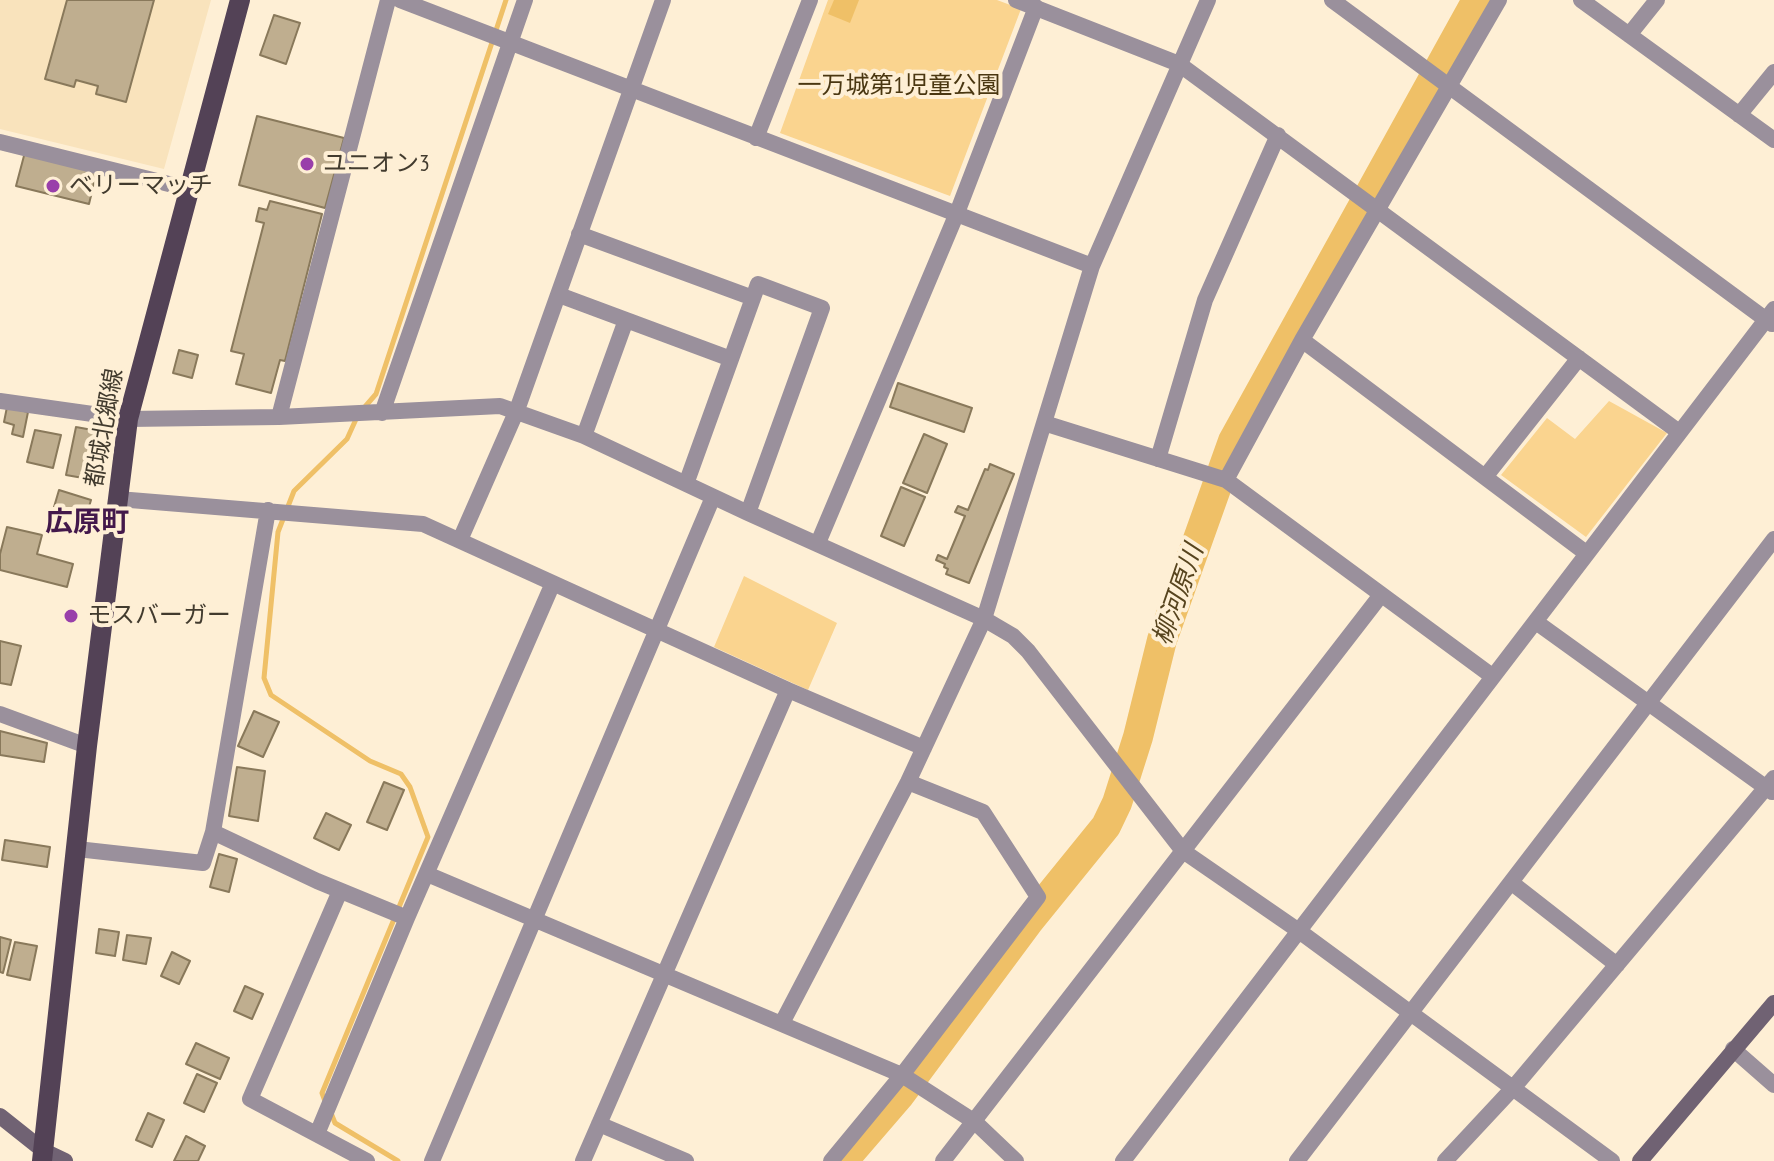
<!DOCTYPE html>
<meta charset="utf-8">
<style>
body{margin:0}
canvas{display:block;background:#feefd5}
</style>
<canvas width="1774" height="1161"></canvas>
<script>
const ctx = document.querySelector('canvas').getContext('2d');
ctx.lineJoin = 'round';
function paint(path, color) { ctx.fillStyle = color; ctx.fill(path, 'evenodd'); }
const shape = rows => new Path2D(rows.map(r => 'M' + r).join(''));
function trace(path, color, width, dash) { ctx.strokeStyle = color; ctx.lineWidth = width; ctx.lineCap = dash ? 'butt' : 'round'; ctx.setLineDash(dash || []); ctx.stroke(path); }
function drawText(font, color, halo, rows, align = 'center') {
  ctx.font = font + ' "PT Sans Narrow","Noto Sans JP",sans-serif'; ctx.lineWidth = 8; ctx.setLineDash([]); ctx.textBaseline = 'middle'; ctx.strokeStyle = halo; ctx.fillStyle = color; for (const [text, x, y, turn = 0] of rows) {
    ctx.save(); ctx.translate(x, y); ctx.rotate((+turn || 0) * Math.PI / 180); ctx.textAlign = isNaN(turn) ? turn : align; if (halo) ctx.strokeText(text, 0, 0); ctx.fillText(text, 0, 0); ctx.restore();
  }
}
paint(shape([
 [0,0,211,0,164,169,0,129]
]), '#f9e3bc');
paint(shape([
 [828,0,997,0,1021,9,950,196,780,133],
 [1609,401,1667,433,1586,537,1501,475,1547,418,1575,439],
 [744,576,837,623,808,690,714,647]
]), '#fad48f');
paint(shape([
 [834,0,859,0,850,23,828,14]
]), '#efc067');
trace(shape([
 [363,409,376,394,506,0],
 [325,1101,322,1093,428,837,410,787,401,774,370,761,271,695,264,678,278,532,294,491,347,439,357,417],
 [331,1113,335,1123,398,1161]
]), '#efc067', 5);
trace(shape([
 [843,1161,899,1096,1029,921,1106,826,1117,803,1138,737,1162,640,1233,441,1477,0]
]), '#efc067', 30);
const building = shape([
 [67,0,154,0,126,102,96,94,98,86,76,80,74,87,45,79,67,0],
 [274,15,300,23,286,64,260,55,274,15],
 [257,116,344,138,325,208,239,185,257,116],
 [25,152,97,171,89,204,16,186,25,152],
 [270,201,322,214,285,361,280,360,271,393,236,384,244,354,231,351,264,223,256,221,259,208,267,210,270,201],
 [179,350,198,355,192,378,173,373,179,350],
 [898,383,972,408,964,432,890,407,898,383],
 [7,407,28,412,23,437,12,434,14,425,4,422,7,407],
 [76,427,98,431,93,454,88,453,83,478,66,475,76,427],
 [35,430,61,435,53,468,27,462,35,430],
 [924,434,947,444,927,493,903,483,924,434],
 [990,464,1014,474,969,583,946,574,948,569,944,567,945,564,936,560,938,555,947,559,965,516,955,512,958,506,968,510,985,469,988,470,990,464],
 [901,487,925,497,904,546,881,536,901,487],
 [59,490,91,500,86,517,54,507,59,490],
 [7,527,42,535,37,554,73,564,67,587,0,570,0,554,7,527],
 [0,641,21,646,11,685,0,683,0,641],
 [254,711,279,722,263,757,238,746,254,711],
 [0,731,47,743,44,762,0,755,0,731],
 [237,767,265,771,258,821,229,816,237,767],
 [384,782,404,790,387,830,367,822,384,782],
 [326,813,351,825,339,850,314,838,326,813],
 [5,840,50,847,47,867,2,860,5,840],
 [219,854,237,859,229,892,210,887,219,854],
 [99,929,119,932,115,956,96,953,99,929],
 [127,935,151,938,146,964,123,960,127,935],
 [0,937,11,940,3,973,0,972,0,937],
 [15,942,37,946,30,980,7,975,15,942],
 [172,952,190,961,179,984,161,976,172,952],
 [245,986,263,994,252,1019,234,1011,245,986],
 [196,1043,229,1058,220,1079,186,1064,196,1043],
 [197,1074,217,1083,204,1112,184,1103,197,1074],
 [148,1113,164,1120,152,1147,136,1140,148,1113],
 [186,1136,205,1146,198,1161,174,1161,186,1136]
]);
paint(building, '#bfae8f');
trace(building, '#89795b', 2);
trace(shape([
 [400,0,1092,266],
 [1016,0,1179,64,1679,432],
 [1332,0,1772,324],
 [1581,0,1774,140],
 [1629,35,1657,0],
 [1739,115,1774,72],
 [756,138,810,0],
 [0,142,189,189],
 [579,234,753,298,686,484],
 [559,295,731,359],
 [1302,340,1586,553],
 [0,401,128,419,279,417,500,406,584,436,748,513,984,619,1013,636,1028,651,1183,851,1299,931,1612,1161],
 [382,413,525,0],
 [279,417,388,0],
 [1044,423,1226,480,1492,676],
 [584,436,626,320],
 [1158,459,1205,300,1278,135],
 [1485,477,1579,358],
 [1226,480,1302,340,1499,0],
 [118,499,423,524,788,690,924,748],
 [748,513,822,308,758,284,753,298],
 [460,540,517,410,663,0],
 [818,543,957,213,1036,7],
 [1536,622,1772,792],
 [0,714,87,746],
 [213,832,317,881,407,918],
 [77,849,203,863,213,832,268,510],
 [427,874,902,1075,975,1122,1016,1161],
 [1512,883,1617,965],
 [340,891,250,1099,367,1161],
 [782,1023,908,782,984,619,1092,266,1208,0],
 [1733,1049,1774,1085],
 [599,1124,686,1161],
 [317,1134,407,918,553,583],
 [432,1161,713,497],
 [583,1161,788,690],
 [831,1161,902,1075,1038,897,983,812,908,782],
 [943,1161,1381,595],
 [1123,1161,1774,309],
 [1297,1161,1774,539],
 [1445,1161,1514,1087,1774,778]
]), '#9a909c', 16);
trace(shape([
 [0,1116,44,1151,65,1161],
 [1640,1161,1774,1003]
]), '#706273', 16);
trace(shape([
 [42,1161,87,746,128,419,240,0]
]), '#534256', 20);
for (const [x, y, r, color] of [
 [307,164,8,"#993faa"],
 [53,186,8,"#993faa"],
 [71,616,8,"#993faa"]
]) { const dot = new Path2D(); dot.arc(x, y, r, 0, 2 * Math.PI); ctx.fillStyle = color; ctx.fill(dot); trace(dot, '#feefd5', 3); }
drawText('24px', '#4a3711', '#feefd5', [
 ["一万城第1児童公園",899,86]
]);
drawText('24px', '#423b2e', '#feefd5', [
 ["ユニオン3",323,164],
 ["ベリーマッチ",69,186],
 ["モスバーガー",87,616]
], 'left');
drawText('24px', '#423b2e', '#feefd5', [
 ["都城北郷線",105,428,-80]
]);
drawText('italic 26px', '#57441e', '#feefd5', [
 ["柳河原川",1179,595,-71]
]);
drawText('bold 28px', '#43184b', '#feefd5', [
 ["広原町",87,523]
]);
</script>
